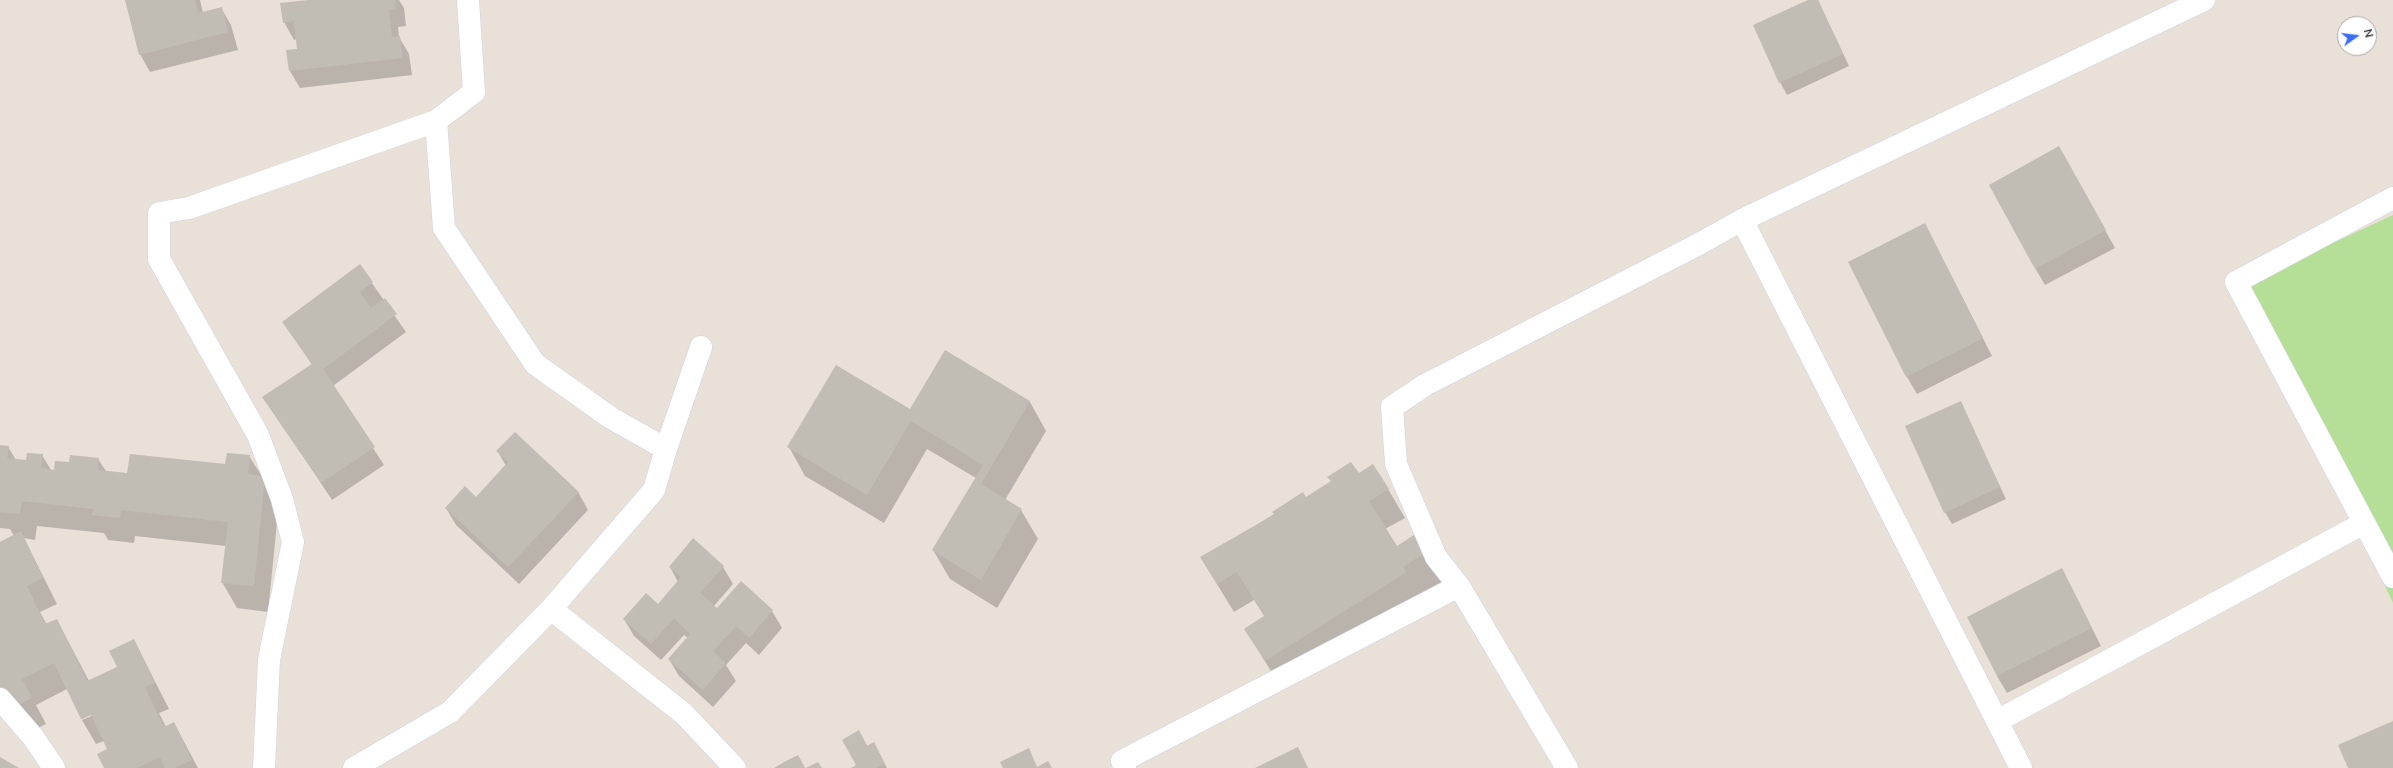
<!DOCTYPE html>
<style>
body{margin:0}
#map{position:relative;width:2393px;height:768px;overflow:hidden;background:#e9e0d8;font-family:"Nunito Sans",sans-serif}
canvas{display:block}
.north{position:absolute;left:2337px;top:16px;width:40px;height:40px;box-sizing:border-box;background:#fff;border:1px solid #a9a9a9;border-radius:50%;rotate:76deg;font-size:11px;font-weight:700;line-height:16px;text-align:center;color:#272727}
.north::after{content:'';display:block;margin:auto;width:14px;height:18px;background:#3c6df3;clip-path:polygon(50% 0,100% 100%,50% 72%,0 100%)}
</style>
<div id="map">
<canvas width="2393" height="768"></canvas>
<div class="north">N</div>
</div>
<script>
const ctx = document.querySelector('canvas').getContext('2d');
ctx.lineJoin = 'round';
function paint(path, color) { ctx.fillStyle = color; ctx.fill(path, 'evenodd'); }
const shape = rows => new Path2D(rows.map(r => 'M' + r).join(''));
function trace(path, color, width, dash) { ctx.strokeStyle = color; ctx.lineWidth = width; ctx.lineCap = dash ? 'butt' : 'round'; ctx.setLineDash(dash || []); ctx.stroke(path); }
paint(shape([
 [2393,215,2393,603,2245,284]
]), '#b5df96');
paint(shape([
 [126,0,200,0,203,13,221,8,231,25,238,50,150,72,140,54],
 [317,0,399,0,404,8,406,26,398,27,399,37,409,54,412,75,300,88,290,71,287,51,298,50,297,39,294,40,284,22],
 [1810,0,1818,0,1849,66,1787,95,1780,82],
 [2069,165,2115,248,2045,285,2035,268],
 [1925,224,1992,356,1917,394,1907,377],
 [360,266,406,332,333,386,384,465,332,500,264,397,312,365,284,322],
 [945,351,1030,402,1046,431,1005,500,1021,510,1038,539,997,608,950,579,933,550,976,478,927,449,884,523,805,476,789,447,910,411],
 [1960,402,2006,499,1952,524,1945,512],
 [0,446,8,447,16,460,27,461,42,455,51,470,54,471,70,463,98,459,106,471,128,474,226,465,249,456,279,503,268,612,237,608,222,582,226,546,135,536,134,543,108,540,104,533,37,526,35,540,24,538,57,604,40,612,47,625,57,620,89,681,118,667,134,640,169,709,159,713,166,727,174,723,198,768,105,768,108,749,104,741,96,744,82,720,96,714,95,712,82,719,67,689,36,705,46,724,25,734,0,688,0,543,14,536,10,529,0,528],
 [498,452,578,492,588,510,519,584,456,525,446,508,476,498,506,466],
 [1358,475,1388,489,1405,518,1385,529,1397,547,1416,535,1444,580,1282,689,1245,629,1265,617,1254,600,1234,612,1201,558,1305,498],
 [693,540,723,567,733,584,714,606,717,609,772,611,782,628,759,655,746,643,726,665,736,681,713,707,679,676,669,659,688,638,684,635,661,660,634,636,624,619,658,605,678,582,670,567],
 [2062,569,2101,646,2007,693,1997,676],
 [859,732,868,747,874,743,887,768,853,768,857,766]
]), '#0003');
paint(shape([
 [125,0,195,0,198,13,222,7,228,32,139,55],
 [309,0,395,0,396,9,389,10,392,37,400,36,403,58,289,71,286,50,297,49,294,21,283,23,280,3],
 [1808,0,1818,0,1843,54,1779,83,1753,25],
 [2059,146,2106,230,2035,269,1989,185],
 [1925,223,1983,338,1906,377,1848,262],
 [360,264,373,282,360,292,371,308,385,298,397,314,323,369,375,447,321,483,262,397,312,364,282,322],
 [945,350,1030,401,981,484,1022,509,981,580,932,550,983,465,911,421,867,495,787,447,836,365,910,409],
 [1961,401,2000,487,1944,513,1905,426],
 [515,432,579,492,508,567,445,508,465,486,476,497,508,462,496,451],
 [0,445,9,446,7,458,26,460,27,453,43,454,41,468,54,470,55,461,69,462,70,455,99,458,98,470,127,473,130,454,225,464,227,453,250,455,248,474,265,476,254,586,221,583,228,522,121,510,120,518,92,515,93,509,22,501,20,514,0,512],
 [1351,462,1359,473,1373,464,1389,489,1369,501,1397,546,1417,533,1428,551,1403,567,1406,572,1402,575,1265,661,1244,629,1264,616,1237,572,1217,584,1200,557,1256,525,1274,514,1272,512,1303,492,1306,497,1331,481,1327,477],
 [21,531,43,578,27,586,45,624,57,619,87,681,117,667,109,651,134,639,155,683,145,687,164,727,174,722,192,760,174,768,165,768,160,757,137,768,104,768,97,754,107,749,91,715,81,719,54,663,22,679,32,698,9,709,0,690,0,542],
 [693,538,724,566,700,593,717,608,741,581,773,610,749,638,736,626,713,651,726,663,703,690,668,659,690,634,674,618,651,644,623,619,646,593,658,604,681,577,669,567],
 [2062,568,2092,628,1997,676,1967,617],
 [2393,721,2393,768,2348,768,2338,745],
 [859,730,867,746,874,742,885,764,877,768,851,768,856,765,842,740],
 [1298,747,1308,768,1255,768],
 [1029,748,1037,767,1048,761,1052,768,1003,768,1000,762],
 [798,755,805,768,774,768,786,761],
 [0,757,19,768,0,768],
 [818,762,822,768,806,768]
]), '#c1bcb4');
const street = shape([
 [2393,198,2236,282,2393,577],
 [1742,220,2021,768],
 [666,449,701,347],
 [1459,586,1567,768],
 [551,609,684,714,735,768],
 [0,699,33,737,54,768],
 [1997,721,2364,523],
 [264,768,269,660,293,542,282,499,258,435,159,259,159,213,189,208,436,121],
 [354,768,450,712,551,609,654,490,666,449,611,418,535,364,444,228,436,121,474,92,468,0],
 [1125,768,1122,761,1459,586,1436,557,1396,464,1392,407,1425,385,1697,245,1742,220,2204,0]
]);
trace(street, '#ced3e0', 23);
trace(street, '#fff', 22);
</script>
